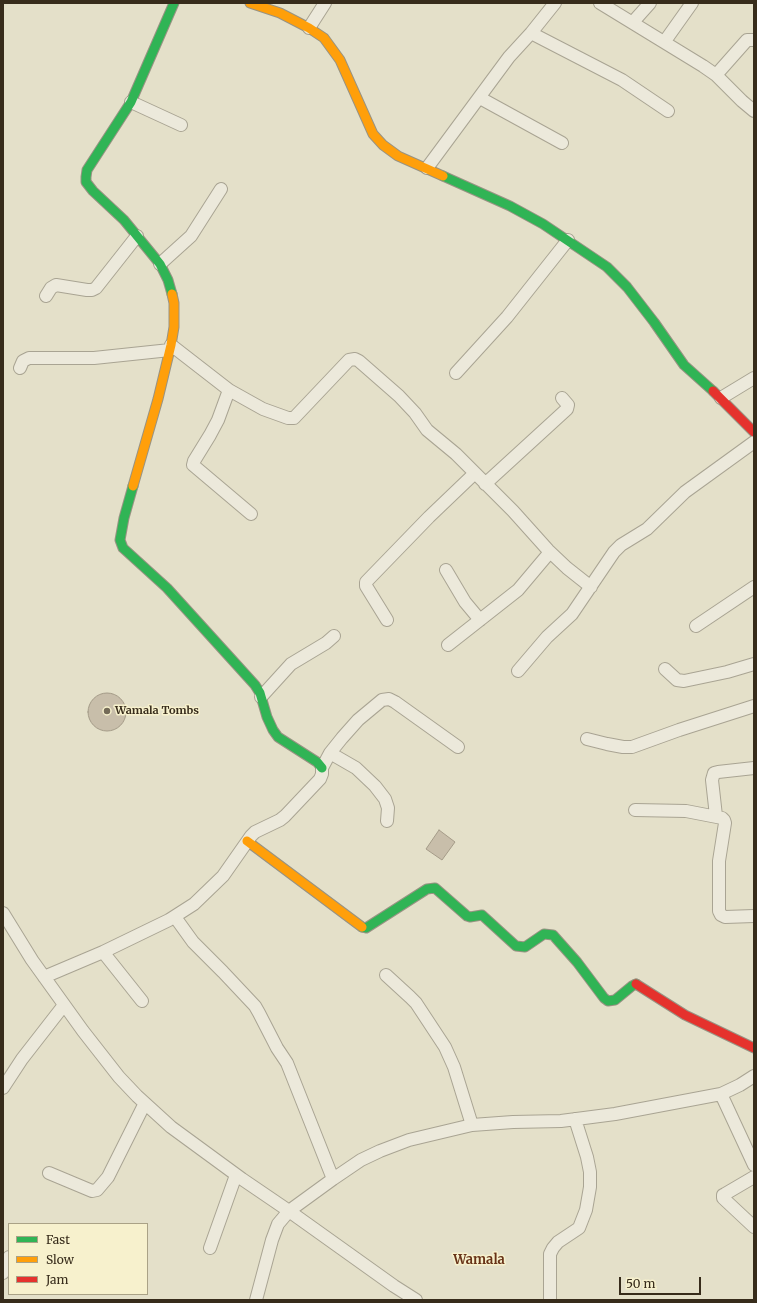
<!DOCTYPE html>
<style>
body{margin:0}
#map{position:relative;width:757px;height:1303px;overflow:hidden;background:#e4e0c9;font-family:Merriweather,serif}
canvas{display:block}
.frame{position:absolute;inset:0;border:4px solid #372c1b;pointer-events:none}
.legend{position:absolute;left:8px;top:1223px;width:140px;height:72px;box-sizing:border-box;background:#f7f1cd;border:1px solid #aaa286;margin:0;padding:5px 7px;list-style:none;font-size:12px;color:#372c1b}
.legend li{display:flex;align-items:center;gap:8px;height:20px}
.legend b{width:20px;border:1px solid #aaa286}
.scale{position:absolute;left:619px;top:1277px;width:82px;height:18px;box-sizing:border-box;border:2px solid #372c1b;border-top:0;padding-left:5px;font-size:12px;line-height:14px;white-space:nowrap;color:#372c1b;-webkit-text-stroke:3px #f7f1cd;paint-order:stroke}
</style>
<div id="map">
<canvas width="757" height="1303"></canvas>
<div class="frame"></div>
<ul class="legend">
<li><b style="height:5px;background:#30b455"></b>Fast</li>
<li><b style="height:5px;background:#ff9f0a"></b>Slow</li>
<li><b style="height:5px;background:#e5322d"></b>Jam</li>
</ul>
<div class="scale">50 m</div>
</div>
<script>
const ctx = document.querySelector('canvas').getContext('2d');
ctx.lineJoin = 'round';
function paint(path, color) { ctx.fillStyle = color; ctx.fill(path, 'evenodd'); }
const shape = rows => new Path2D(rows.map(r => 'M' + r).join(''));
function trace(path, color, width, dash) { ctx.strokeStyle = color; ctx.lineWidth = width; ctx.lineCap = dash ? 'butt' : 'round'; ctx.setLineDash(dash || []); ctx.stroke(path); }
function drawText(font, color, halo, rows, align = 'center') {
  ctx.font = font + ' Merriweather,serif'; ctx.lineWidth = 3; ctx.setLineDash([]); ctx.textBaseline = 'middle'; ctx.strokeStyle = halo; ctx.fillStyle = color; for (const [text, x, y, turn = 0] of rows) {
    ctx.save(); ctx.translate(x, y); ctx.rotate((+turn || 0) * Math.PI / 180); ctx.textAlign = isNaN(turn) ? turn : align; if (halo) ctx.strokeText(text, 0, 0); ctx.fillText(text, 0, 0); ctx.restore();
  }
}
const building = shape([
 '88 712a19 19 0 1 1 38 0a19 19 0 1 1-38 0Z',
 [439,830,455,842,442,860,426,849,439,830]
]);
paint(building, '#c8beaa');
trace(building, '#a49b88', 1);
const street = shape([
 [600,3,703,66,716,75,742,101,754,111],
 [633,22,650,3],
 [309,28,325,3],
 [531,33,622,80,668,111],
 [665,41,692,3],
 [716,75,747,40,754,40],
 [480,98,562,143],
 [131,102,181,125],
 [427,168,509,57,531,33,555,3],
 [160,264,191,236,221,189],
 [46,296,51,288,56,285,87,290,92,290,96,288,137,236],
 [171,345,229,390,218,420,210,435,194,461,193,465,251,514],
 [20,368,23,361,29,358,94,358,170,350],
 [456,373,507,317,568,240],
 [229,390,263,409,288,418,294,418,349,360,355,359,359,361,399,396,415,413,427,430,456,454,513,511,548,550,567,568,591,587],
 [721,398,754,378],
 [485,484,567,409,568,405,562,398],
 [446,570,465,602,480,620],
 [387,620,366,586,366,582,429,517,475,473],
 [696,626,754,587],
 [448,645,518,590,550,552],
 [665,669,677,680,684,681,727,672,754,664],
 [518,671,547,637,572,614,614,552,621,545,647,529,685,492,754,442],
 [261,697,291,664,326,643,334,636],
 [587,739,607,744,623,747,632,747,679,730,754,706],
 [330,753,356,768,375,786,385,799,388,808,387,821],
 [635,810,686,811,722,818,724,820,725,823,719,861,719,911,721,915,725,917,754,916],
 [716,816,712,780,714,773,718,772,754,768],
 [3,913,32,960,83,1031,119,1077,137,1096,171,1127,242,1179,289,1211,394,1286,416,1300],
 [175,917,193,942,223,972,255,1006,259,1013,277,1048,287,1063,333,1179],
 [103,952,142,1001],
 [386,975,410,997,416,1003,445,1047,454,1067,472,1125],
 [44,977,103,952,169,920,194,904,223,876,251,836,255,832,280,820,285,816,320,779,322,774,322,768,330,753,342,738,358,720,382,700,389,699,395,702,458,747],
 [3,1088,22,1059,64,1005],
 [721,1094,754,1165],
 [49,1173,92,1191,97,1190,108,1177,145,1103],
 [754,1177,725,1194,723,1195,723,1198,754,1227],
 [210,1248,236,1175],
 [3,1273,9,1257],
 [256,1300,272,1240,278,1224,289,1211,333,1179,361,1160,380,1151,409,1140,472,1125,513,1122,561,1121,615,1114,721,1094,740,1085,754,1076],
 [550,1300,550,1254,553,1248,558,1242,579,1228,586,1210,590,1187,590,1172,587,1157,575,1119]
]);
const fast = shape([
 [443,176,510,206,543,224,607,267,627,287,654,322,684,365,713,391],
 [172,294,168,280,160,264,124,220,93,191,86,182,86,177,87,170,131,102,174,3],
 [133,486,124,518,120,540,123,548,167,588,255,685,260,693,267,717,273,730,278,737,317,762,322,768],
 [362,927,366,928,427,889,435,888,467,916,470,917,482,915,516,946,525,947,544,934,553,935,577,962,604,998,608,1001,615,1000,632,986,636,984]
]);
const slow = shape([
 [250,3,280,13,309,28,324,38,340,60,373,134,383,145,398,156,443,176],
 [133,486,158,399,171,345,174,327,174,303,172,294],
 [247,841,362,927]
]);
const jam = shape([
 [713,391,754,432],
 [636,984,685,1015,754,1048]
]);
trace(street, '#a9a493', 14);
trace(fast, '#989383', 11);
trace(slow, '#989383', 11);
trace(jam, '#989383', 11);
trace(street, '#ece9db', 12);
trace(fast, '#30b455', 9);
trace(slow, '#ff9f0a', 9);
trace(jam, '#e5322d', 9);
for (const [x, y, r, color] of [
 [107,711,4,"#746b58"]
]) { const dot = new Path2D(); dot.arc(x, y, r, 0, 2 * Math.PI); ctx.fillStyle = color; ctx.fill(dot); trace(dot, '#f7f1cd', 1.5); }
drawText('bold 11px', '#372c1b', '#f7f1cd', [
 ["Wamala Tombs",115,711]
], 'left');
drawText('bold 13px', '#673217', '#f7f1cd', [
 ["Wamala",479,1260]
]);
</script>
